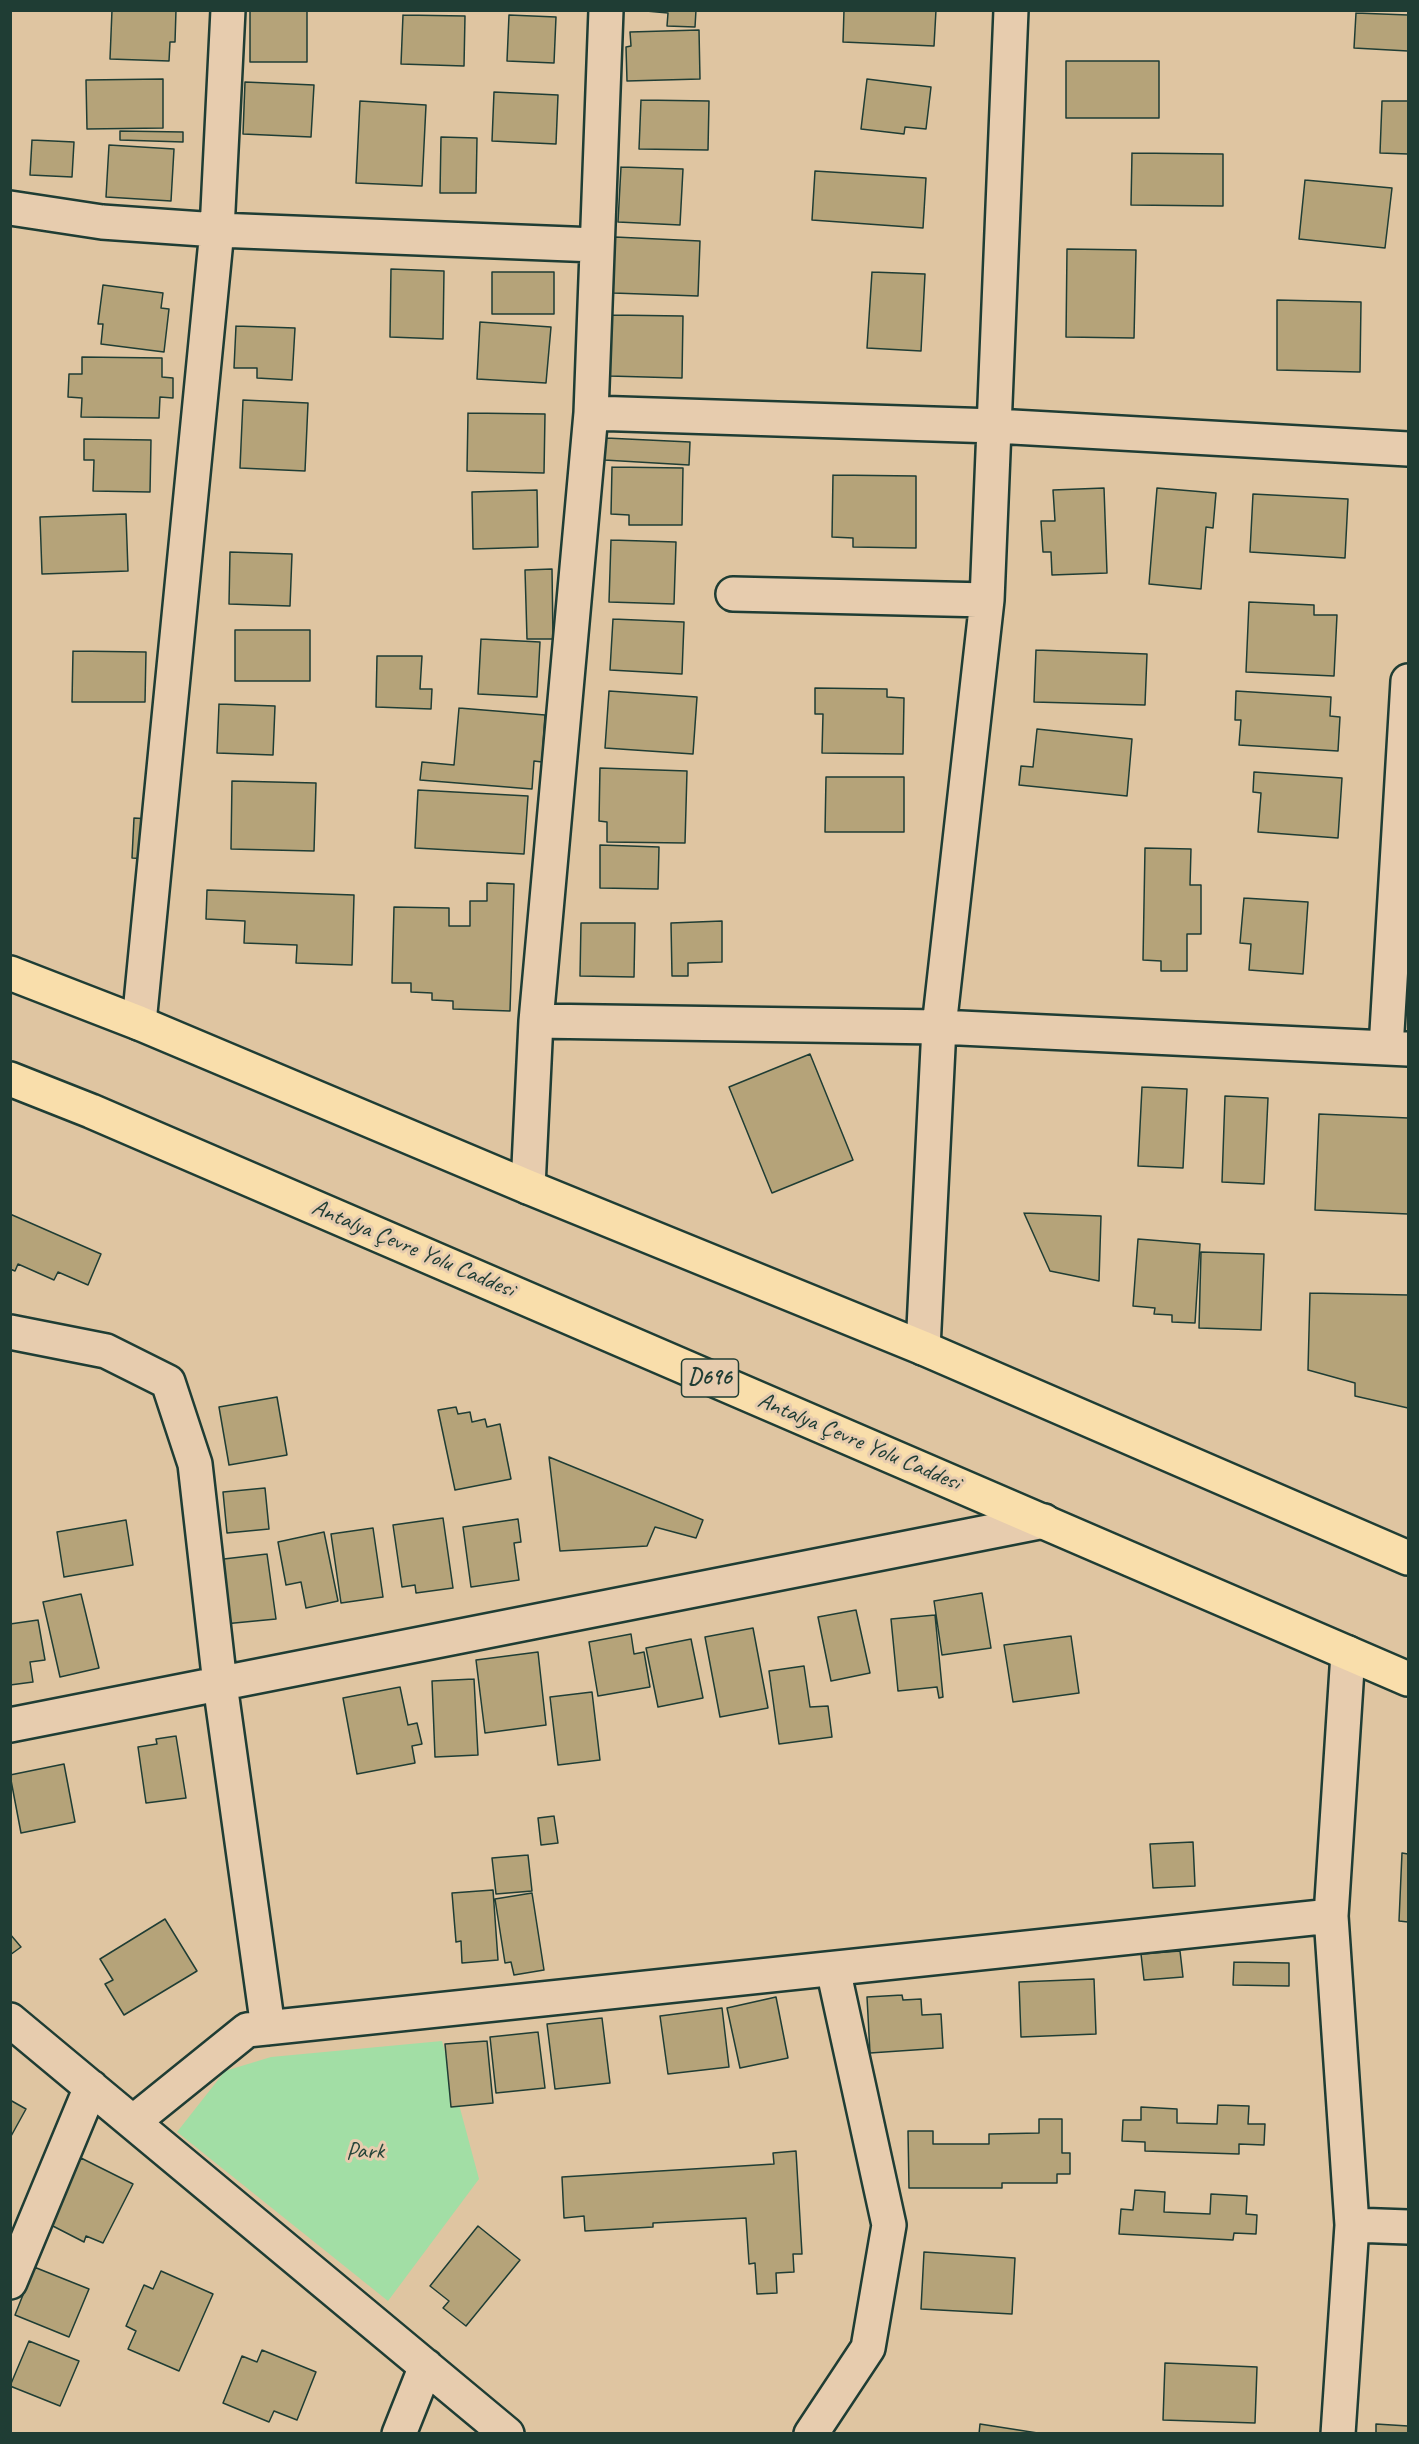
<!DOCTYPE html>
<meta charset="utf-8">
<style>
body{margin:0}
#map{position:relative;width:1419px;height:2444px;overflow:hidden;background:#dfc5a1;font-family:Caveat,sans-serif}
canvas{display:block}
.frame{position:absolute;inset:0;border:12px solid #1f3d34;pointer-events:none}
</style>
<div id="map">
<canvas width="1419" height="2444"></canvas>
<div class="frame"></div>
</div>
<script>
const ctx = document.querySelector('canvas').getContext('2d');
ctx.lineJoin = 'round';
function paint(path, color) { ctx.fillStyle = color; ctx.fill(path, 'evenodd'); }
const shape = rows => new Path2D(rows.map(r => 'M' + r).join(''));
function trace(path, color, width, dash) { ctx.strokeStyle = color; ctx.lineWidth = width; ctx.lineCap = dash ? 'butt' : 'round'; ctx.setLineDash(dash || []); ctx.stroke(path); }
function drawText(font, color, halo, rows, align = 'center') {
  ctx.font = font + ' Caveat,sans-serif'; ctx.lineWidth = 6; ctx.setLineDash([]); ctx.textBaseline = 'middle'; ctx.strokeStyle = halo; ctx.fillStyle = color; for (const [text, x, y, turn = 0] of rows) {
    ctx.save(); ctx.translate(x, y); ctx.rotate((+turn || 0) * Math.PI / 180); ctx.textAlign = isNaN(turn) ? turn : align; if (halo) ctx.strokeText(text, 0, 0); ctx.fillText(text, 0, 0); ctx.restore();
  }
}
paint(shape([
 [442,2041,479,2179,388,2301,177,2132,225,2071,271,2057]
]), '#a2dea5');
const building = shape([
 [112,10,176,10,175,42,170,42,169,61,110,59,112,10],
 [250,10,307,10,307,62,250,62,250,10],
 [635,10,696,10,695,27,667,26,668,13,635,10],
 [844,10,936,10,934,46,843,42,844,10],
 [1356,13,1408,15,1408,51,1354,48,1356,13],
 [403,15,465,16,464,66,401,64,403,15],
 [509,15,556,17,554,63,507,61,509,15],
 [699,30,700,79,627,81,626,47,631,46,630,32,699,30],
 [1066,61,1159,61,1159,118,1066,118,1066,61],
 [163,79,163,128,87,129,86,80,163,79],
 [867,79,931,87,926,129,905,127,904,134,861,129,867,79],
 [245,82,314,85,311,137,243,134,245,82],
 [494,92,558,95,556,144,492,141,494,92],
 [641,100,709,101,708,150,639,149,641,100],
 [360,101,426,105,422,186,356,183,360,101],
 [1382,101,1408,101,1408,154,1380,153,1382,101],
 [120,131,183,132,183,142,120,140,120,131],
 [441,137,477,138,476,193,440,193,441,137],
 [32,140,74,142,72,177,30,175,32,140],
 [109,145,174,149,171,201,106,197,109,145],
 [1132,153,1223,154,1223,206,1131,205,1132,153],
 [621,167,683,169,680,225,618,222,621,167],
 [815,171,926,178,923,228,812,220,815,171],
 [1305,180,1392,188,1385,248,1299,239,1305,180],
 [615,237,700,241,698,296,613,293,615,237],
 [1067,249,1136,250,1134,338,1066,337,1067,249],
 [391,269,444,271,443,339,390,337,391,269],
 [492,272,554,272,554,314,492,314,492,272],
 [872,272,925,274,921,351,867,348,872,272],
 [103,285,163,293,161,308,169,309,164,352,101,344,103,324,98,324,103,285],
 [1277,300,1361,302,1360,372,1277,370,1277,300],
 [610,315,683,316,682,378,609,376,610,315],
 [480,322,551,327,546,383,477,379,480,322],
 [236,326,295,328,292,380,257,378,257,368,234,368,236,326],
 [82,357,162,358,162,377,173,378,173,398,160,397,159,418,81,417,82,398,68,397,69,374,82,374,82,357],
 [243,400,308,403,305,471,240,468,243,400],
 [468,413,545,414,544,473,467,471,468,413],
 [606,438,690,442,689,465,604,460,606,438],
 [84,439,151,440,150,492,93,491,94,460,84,460,84,439],
 [612,467,683,468,682,525,629,525,629,515,611,514,612,467],
 [833,475,916,476,916,548,853,547,853,538,832,537,833,475],
 [1104,488,1107,573,1052,575,1051,552,1043,552,1041,521,1055,521,1053,490,1104,488],
 [1157,488,1216,493,1213,528,1206,527,1201,589,1149,584,1157,488],
 [537,490,538,547,473,549,472,492,537,490],
 [1253,494,1348,499,1345,558,1250,552,1253,494],
 [126,514,128,571,42,574,40,517,126,514],
 [611,540,676,542,674,604,609,602,611,540],
 [230,552,292,554,290,606,229,604,230,552],
 [552,569,553,639,527,639,525,570,552,569],
 [1249,602,1314,605,1314,615,1337,615,1334,676,1246,672,1249,602],
 [613,619,684,622,682,674,610,670,613,619],
 [235,630,310,630,310,681,235,681,235,630],
 [481,639,540,642,537,697,478,694,481,639],
 [1036,650,1147,654,1145,705,1034,702,1036,650],
 [73,651,146,652,145,702,72,702,73,651],
 [377,656,422,656,420,689,432,689,431,709,376,707,377,656],
 [815,688,887,689,887,697,904,698,903,754,822,753,823,714,815,714,815,688],
 [609,691,697,697,693,754,605,748,609,691],
 [1236,691,1331,697,1330,716,1340,717,1338,751,1239,745,1241,720,1235,720,1236,691],
 [219,704,275,706,273,755,217,753,219,704],
 [459,708,545,715,542,762,534,761,532,789,420,780,422,762,454,765,459,708],
 [1037,729,1132,739,1127,796,1019,785,1021,766,1033,767,1037,729],
 [600,768,687,771,685,843,607,842,607,822,599,821,600,768],
 [1254,772,1342,778,1338,838,1258,832,1261,793,1253,792,1254,772],
 [826,777,904,777,904,832,825,832,826,777],
 [232,781,316,783,314,851,231,849,232,781],
 [418,790,528,796,524,854,415,848,418,790],
 [134,818,150,819,148,859,132,858,134,818],
 [600,845,659,847,658,889,600,888,600,845],
 [1145,848,1191,849,1190,885,1201,885,1201,934,1187,934,1187,971,1161,971,1161,961,1143,960,1145,848],
 [487,883,514,884,510,1011,453,1009,453,1001,432,1000,432,993,411,992,411,983,392,983,394,907,449,908,449,926,470,926,470,901,487,901,487,883],
 [207,890,354,895,352,965,296,963,297,945,244,943,245,921,206,919,207,890],
 [1244,898,1308,902,1303,974,1249,970,1251,944,1240,943,1244,898],
 [722,921,722,962,688,963,688,976,672,976,671,923,722,921],
 [581,923,635,923,634,977,580,976,581,923],
 [810,1054,853,1160,772,1193,729,1087,810,1054],
 [1142,1087,1187,1089,1183,1168,1138,1166,1142,1087],
 [1225,1096,1268,1098,1264,1184,1222,1182,1225,1096],
 [1319,1114,1408,1118,1408,1214,1315,1210,1319,1114],
 [1024,1213,1101,1216,1099,1281,1050,1271,1024,1213],
 [10,1214,101,1254,88,1285,58,1272,54,1280,18,1264,15,1271,10,1269,10,1214],
 [1138,1239,1200,1244,1195,1323,1172,1322,1172,1315,1154,1314,1155,1308,1133,1306,1138,1239],
 [1201,1252,1264,1254,1261,1330,1199,1328,1201,1252],
 [1310,1293,1408,1295,1408,1408,1355,1396,1355,1383,1308,1370,1310,1293],
 [277,1397,287,1455,229,1465,219,1407,277,1397],
 [456,1407,458,1414,470,1412,472,1422,485,1419,487,1427,500,1424,511,1479,455,1490,438,1410,456,1407],
 [549,1457,703,1520,696,1538,655,1527,647,1546,560,1551,549,1457],
 [265,1488,269,1529,227,1533,223,1492,265,1488],
 [443,1518,453,1588,416,1593,415,1585,402,1587,393,1525,443,1518],
 [518,1519,521,1542,514,1543,519,1580,471,1587,463,1527,518,1519],
 [126,1520,133,1565,64,1577,57,1532,126,1520],
 [373,1528,383,1597,341,1603,331,1534,373,1528],
 [324,1532,338,1601,306,1608,301,1582,286,1585,278,1542,324,1532],
 [267,1554,276,1619,224,1624,215,1560,267,1554],
 [982,1593,991,1648,942,1655,934,1601,982,1593],
 [81,1594,99,1668,60,1677,43,1602,81,1594],
 [856,1610,870,1673,831,1681,818,1617,856,1610],
 [935,1615,943,1697,939,1698,937,1687,898,1691,891,1619,935,1615],
 [38,1620,45,1660,30,1662,33,1682,10,1685,10,1624,38,1620],
 [753,1628,768,1708,720,1717,705,1637,753,1628],
 [631,1634,634,1654,644,1652,650,1687,598,1696,589,1642,631,1634],
 [1071,1636,1079,1693,1013,1702,1004,1645,1071,1636],
 [691,1639,703,1698,658,1707,646,1648,691,1639],
 [538,1652,546,1725,485,1733,476,1660,538,1652],
 [804,1666,810,1707,828,1706,832,1737,779,1744,769,1671,804,1666],
 [474,1679,478,1755,435,1757,432,1681,474,1679],
 [400,1687,408,1725,417,1723,422,1744,412,1746,415,1763,357,1774,343,1698,400,1687],
 [592,1692,600,1760,558,1765,550,1697,592,1692],
 [176,1736,186,1798,146,1803,138,1747,157,1744,156,1739,176,1736],
 [64,1764,75,1822,21,1833,10,1775,64,1764],
 [554,1816,558,1843,541,1845,538,1818,554,1816],
 [1193,1842,1195,1886,1153,1888,1150,1844,1193,1842],
 [1402,1853,1408,1854,1408,1922,1399,1921,1402,1853],
 [528,1855,532,1891,496,1894,492,1858,528,1855],
 [493,1890,498,1960,462,1963,461,1941,456,1942,452,1893,493,1890],
 [532,1893,544,1970,514,1975,511,1962,505,1963,495,1899,532,1893],
 [165,1919,197,1971,124,2015,105,1984,113,1980,100,1959,165,1919],
 [10,1934,21,1947,10,1955,10,1934],
 [1180,1951,1183,1977,1144,1980,1141,1954,1180,1951],
 [1234,1962,1289,1963,1289,1986,1233,1985,1234,1962],
 [1094,1979,1096,2034,1021,2037,1019,1982,1094,1979],
 [902,1995,903,2000,921,1999,922,2015,941,2014,943,2048,870,2053,867,1997,902,1995],
 [776,1997,788,2058,740,2068,727,2008,776,1997],
 [722,2008,729,2067,668,2074,660,2016,722,2008],
 [602,2018,610,2083,555,2089,547,2024,602,2018],
 [538,2032,545,2088,496,2093,490,2037,538,2032],
 [487,2041,493,2103,451,2107,445,2044,487,2041],
 [10,2100,26,2109,10,2138,10,2100],
 [1218,2105,1249,2106,1248,2124,1265,2124,1264,2145,1239,2144,1239,2154,1145,2151,1145,2142,1122,2141,1123,2120,1141,2120,1141,2107,1177,2109,1177,2123,1217,2124,1218,2105],
 [1039,2119,1062,2119,1062,2153,1070,2153,1070,2174,1057,2174,1057,2183,1002,2183,1002,2188,909,2188,908,2131,933,2131,933,2144,989,2144,989,2134,1039,2133,1039,2119],
 [796,2151,802,2254,793,2254,794,2272,776,2273,777,2293,757,2294,755,2263,749,2264,746,2218,653,2223,653,2227,585,2231,584,2216,564,2218,562,2177,774,2164,773,2153,796,2151],
 [81,2158,133,2184,103,2243,86,2236,84,2242,47,2223,81,2158],
 [1135,2190,1165,2192,1164,2212,1210,2214,1211,2194,1247,2196,1246,2214,1257,2215,1256,2234,1234,2233,1233,2240,1119,2234,1121,2209,1133,2210,1135,2190],
 [478,2226,520,2260,466,2326,443,2308,449,2301,430,2286,478,2226],
 [924,2252,1015,2258,1012,2314,921,2309,924,2252],
 [34,2267,89,2289,69,2337,15,2315,34,2267],
 [161,2271,213,2294,179,2371,128,2349,136,2331,126,2326,144,2285,153,2289,161,2271],
 [29,2341,79,2361,60,2406,10,2386,29,2341],
 [262,2350,316,2372,297,2420,274,2411,269,2422,223,2403,242,2356,257,2362,262,2350],
 [1165,2363,1257,2367,1255,2423,1163,2420,1165,2363],
 [980,2424,1044,2434,979,2434,980,2424],
 [1376,2424,1408,2426,1408,2434,1376,2434,1376,2424]
]);
paint(building, '#b5a379');
trace(building, '#1f3d34', 1.5);
const street = shape([
 [10,208,102,222,217,230,596,245],
 [591,413,995,426,1408,449],
 [733,594,987,600],
 [536,1021,939,1027,1408,1049],
 [139,1023,217,230,228,10],
 [1386,1048,1408,681],
 [528,1187,536,1021,591,413,606,10],
 [10,1332,106,1351,168,1382,195,1464,220,1684,268,2028],
 [923,1348,939,1027,987,600,1011,10],
 [10,1725,1044,1521],
 [10,2020,507,2434],
 [133,2122,247,2030,1331,1916],
 [1352,2225,1408,2227],
 [10,2282,91,2087],
 [399,2434,426,2366],
 [811,2434,868,2348,889,2225,833,1969],
 [1338,2434,1352,2225,1331,1916,1348,1653]
]);
const highway = shape([
 [10,973,139,1023,528,1187,923,1348,1408,1558],
 [10,1079,91,1111,1408,1679]
]);
trace(street, '#1f3d34', 38);
trace(highway, '#1f3d34', 38);
trace(street, '#e7ccae', 33);
trace(highway, '#f9deab', 33);
for (const [x, y, w] of [
 [710,1378,57]
]) { const box = new Path2D(); box.roundRect(x - w / 2, y - 19, w, 38, 4.5); ctx.fillStyle = '#e7ccae'; ctx.fill(box); trace(box, '#1f3d34', 1.5); }
drawText('bold 22px', '#1f3d34', null, [
 ["D696",710,1378]
]);
drawText('24px', '#1f3d34', '#e7ccae', [
 ["Antalya Çevre Yolu Caddesi",413,1249,23],
 ["Antalya Çevre Yolu Caddesi",859,1442,23]
]);
drawText('24px', '#26453a', '#e7ccae', [
 ["Park",365,2152]
]);
</script>
